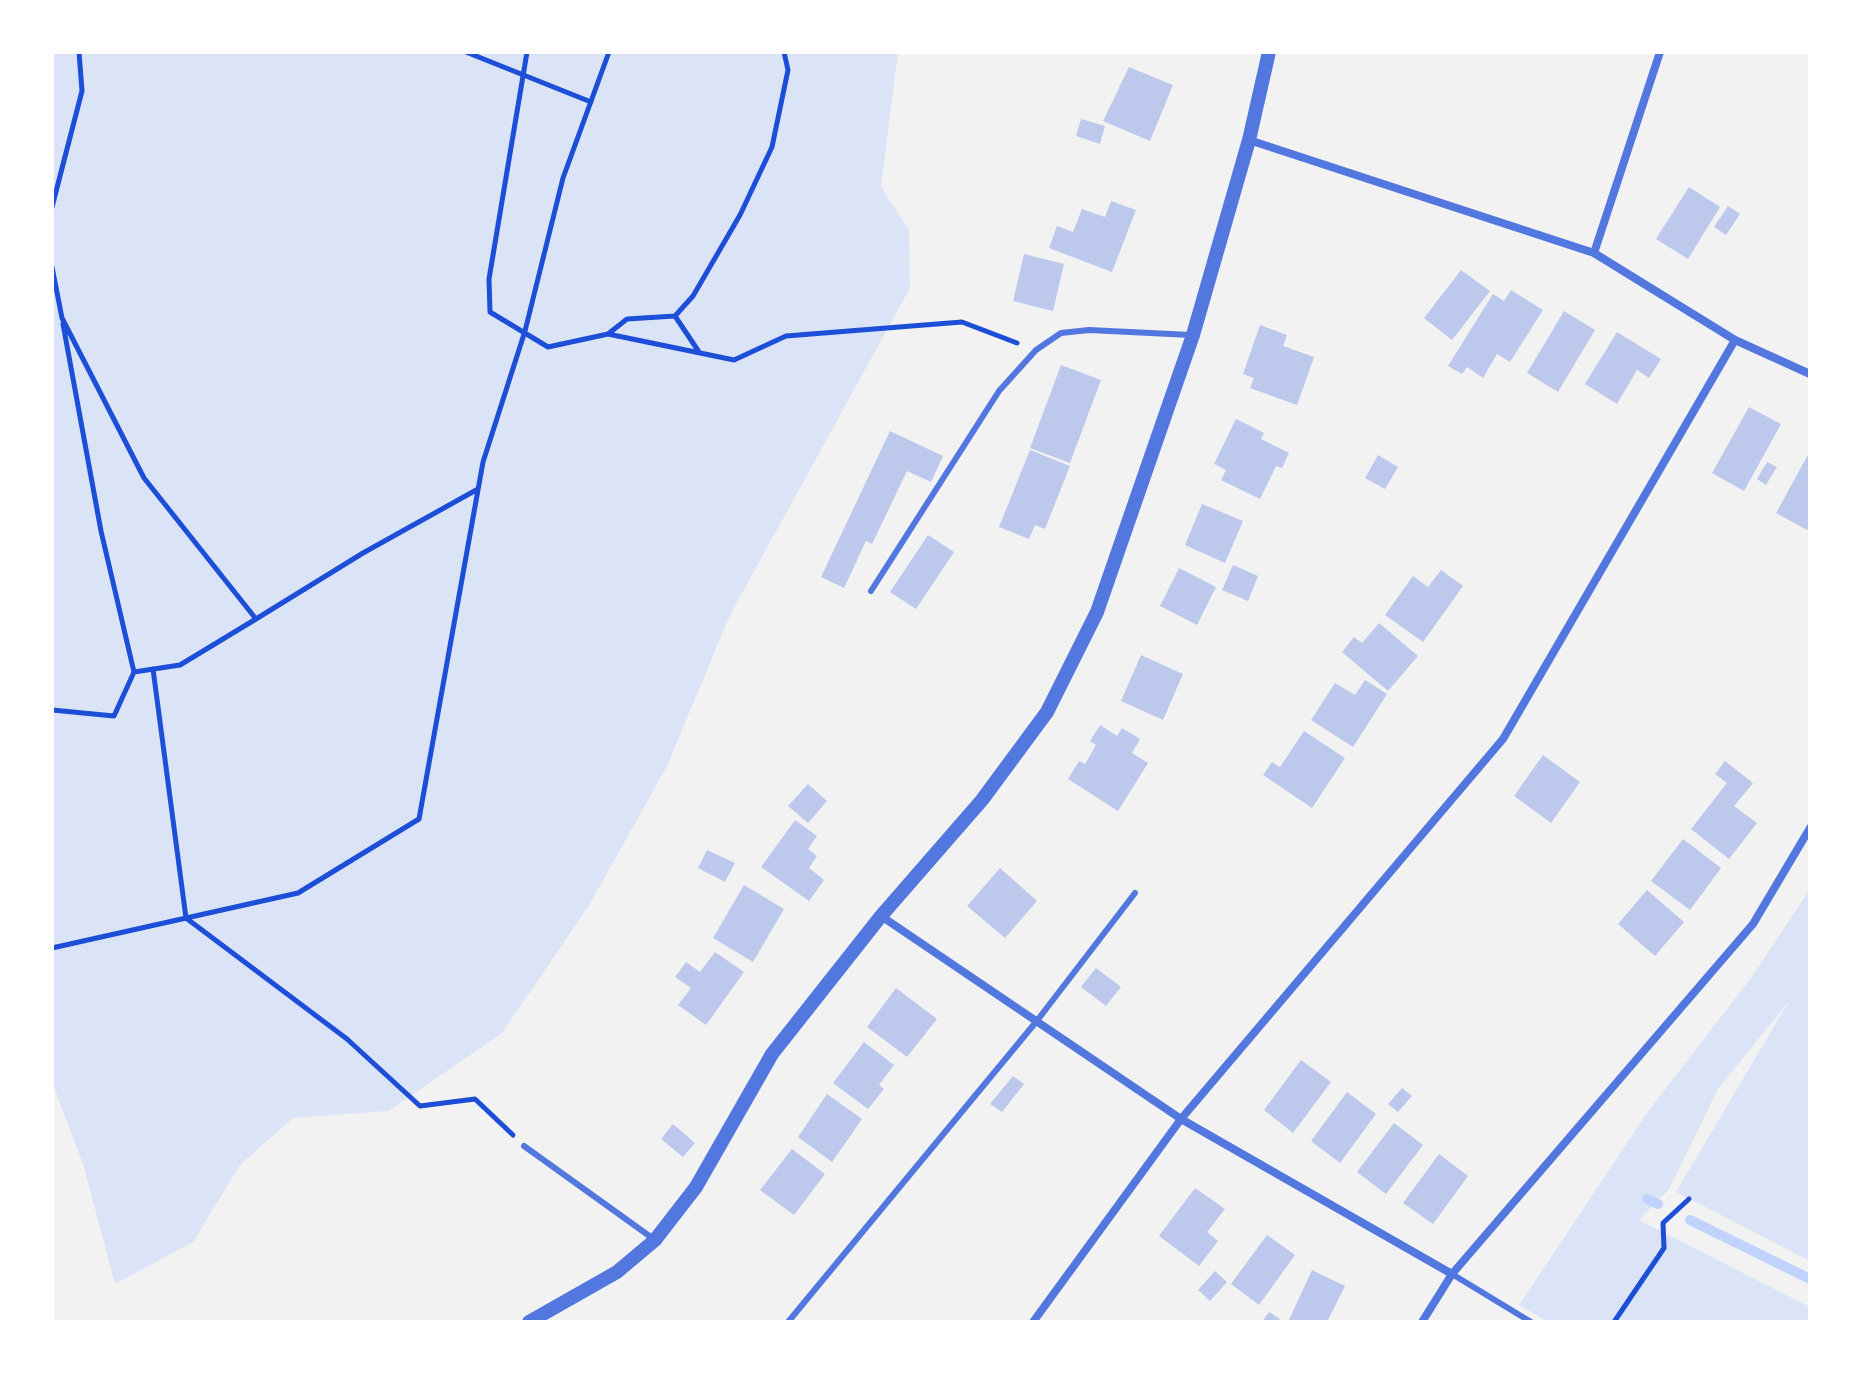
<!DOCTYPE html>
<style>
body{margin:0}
#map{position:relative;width:1862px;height:1374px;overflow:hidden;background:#f2f2f2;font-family:Lora,serif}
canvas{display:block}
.frame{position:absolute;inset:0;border:54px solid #fff;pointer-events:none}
</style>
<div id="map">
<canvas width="1862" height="1374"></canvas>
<div class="frame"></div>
</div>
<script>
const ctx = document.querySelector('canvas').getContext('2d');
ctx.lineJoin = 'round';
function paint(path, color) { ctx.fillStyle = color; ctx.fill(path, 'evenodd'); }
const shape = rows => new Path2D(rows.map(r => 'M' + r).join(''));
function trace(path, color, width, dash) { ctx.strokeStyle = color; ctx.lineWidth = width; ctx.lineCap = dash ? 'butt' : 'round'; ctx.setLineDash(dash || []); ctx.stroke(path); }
paint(shape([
 [52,52,898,52,881,187,909,230,910,288,730,615,667,766,588,907,502,1033,389,1111,293,1118,240,1165,193,1242,115,1284,83,1164,52,1082],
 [1810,889,1810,1261,1676,1192,1789,1001,1718,1089,1669,1189,1639,1220,1810,1307,1810,1322,1548,1322,1519,1305,1646,1114,1754,974]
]), '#dbe4f7');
trace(shape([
 [1647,1199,1658,1204],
 [1690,1220,1810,1279]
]), '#bfd3fe', 10);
paint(shape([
 [1129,67,1173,85,1150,141,1103,121],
 [1081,119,1105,126,1100,144,1076,136],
 [1689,187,1720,207,1688,259,1656,239],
 [1111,201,1136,210,1112,272,1049,248,1057,226,1073,232,1082,209,1105,217],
 [1728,206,1740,214,1726,235,1714,227],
 [1024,254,1064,264,1053,311,1013,301],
 [1461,270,1490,291,1452,340,1424,318],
 [1511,290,1543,310,1510,362,1497,354,1483,378,1467,367,1462,374,1448,366,1493,294,1504,301],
 [1564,311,1595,330,1558,392,1527,373],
 [1260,325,1287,335,1283,346,1314,357,1297,405,1250,388,1254,378,1243,374],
 [1617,332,1661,359,1649,378,1637,370,1617,404,1585,384],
 [1061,365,1101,380,1070,463,1030,448],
 [1749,407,1781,424,1744,491,1712,473],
 [1236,419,1264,433,1261,439,1289,453,1282,468,1276,466,1260,499,1221,480,1226,470,1214,464],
 [890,431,943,456,931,482,907,471,872,544,866,541,844,588,821,577],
 [1030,450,1070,466,1045,529,1035,525,1029,539,999,527],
 [1810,451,1810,525,1807,530,1776,513],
 [1378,455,1398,467,1385,489,1365,478],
 [1767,462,1777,467,1766,485,1757,479],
 [1202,504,1243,521,1225,563,1185,545],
 [928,535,954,552,916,609,890,592],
 [1233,565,1258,576,1248,601,1222,590],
 [1179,568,1216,587,1197,625,1160,606],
 [1441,570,1463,586,1423,642,1385,615,1413,576,1428,587],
 [1379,623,1418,656,1388,691,1342,652,1354,637,1362,643],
 [1141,655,1183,674,1163,720,1121,701],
 [1365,680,1387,694,1353,747,1311,720,1335,683,1355,695],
 [1100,725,1117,736,1122,728,1140,739,1132,753,1148,763,1118,811,1068,779,1079,761,1085,764,1096,745,1090,741],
 [1304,731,1345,758,1312,808,1263,775,1272,762,1280,767],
 [1543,755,1580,782,1551,823,1514,796],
 [1725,761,1753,783,1734,806,1757,823,1729,859,1691,829,1727,783,1715,774],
 [808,784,827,801,808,823,788,806],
 [795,820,817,836,808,849,817,856,809,868,824,880,809,901,761,867],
 [1683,839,1721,868,1690,910,1651,881],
 [707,850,735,863,725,882,698,868],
 [1000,868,1037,901,1005,938,967,906],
 [744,885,784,909,753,962,713,938],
 [1647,890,1684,922,1655,956,1618,924],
 [715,952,744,972,706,1025,678,1005,691,988,675,977,686,962,700,972],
 [1096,968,1121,987,1106,1006,1081,987],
 [896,988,937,1019,907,1057,867,1027],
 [864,1042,894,1065,879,1085,884,1089,868,1109,833,1083],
 [1301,1060,1331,1082,1293,1133,1264,1110],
 [1013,1076,1024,1084,1002,1112,990,1104],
 [1402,1088,1412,1096,1398,1112,1388,1104],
 [1347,1092,1376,1114,1340,1163,1311,1141],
 [827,1094,862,1119,832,1162,798,1137],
 [1394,1123,1423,1145,1386,1194,1357,1172],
 [673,1124,695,1143,683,1157,661,1139],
 [792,1149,825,1174,794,1215,760,1190],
 [1439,1154,1468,1176,1433,1224,1403,1203],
 [1195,1188,1225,1209,1207,1232,1218,1241,1199,1266,1159,1236],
 [1267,1235,1295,1255,1259,1305,1231,1284],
 [1312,1270,1345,1286,1327,1322,1288,1322],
 [1215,1271,1227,1282,1210,1301,1198,1290],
 [1269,1312,1280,1319,1278,1322,1262,1322]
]), '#bdc9ec');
trace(shape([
 [466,52,591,102],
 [527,52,489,279,490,312,548,347,608,334,734,360,786,336,962,322,1017,343],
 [52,207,82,91,79,52],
 [52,267,62,318,144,478,256,619,363,553,478,489],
 [675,316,699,352],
 [63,324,101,531,134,672],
 [608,334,627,319,675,316,693,296,740,215,772,147,788,70,784,52],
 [153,669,186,918,347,1039,420,1106,475,1099,513,1135],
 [52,710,114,716,134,672,180,665,256,619],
 [52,948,298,893,419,819,483,462,525,331,563,178,609,52],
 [1614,1322,1664,1248,1663,1223,1689,1199]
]), '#1d4ed8', 5);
trace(shape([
 [871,591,999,391,1036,350,1061,333,1089,330,1191,335],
 [524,1146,655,1240],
 [1452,1274,1531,1322],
 [788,1322,1036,1022,1135,893]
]), '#5277de', 6);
trace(shape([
 [1249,140,1594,253,1735,340,1810,374],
 [1594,253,1660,52],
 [881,916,1181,1119,1452,1274],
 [1033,1322,1181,1119,1503,739,1735,340],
 [1422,1322,1452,1274,1753,924,1810,828]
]), '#5277de', 8);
trace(shape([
 [529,1322,617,1272,655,1240,696,1187,772,1054,881,916,982,800,1047,712,1097,612,1193,335,1249,140,1269,52]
]), '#5277de', 14);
</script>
